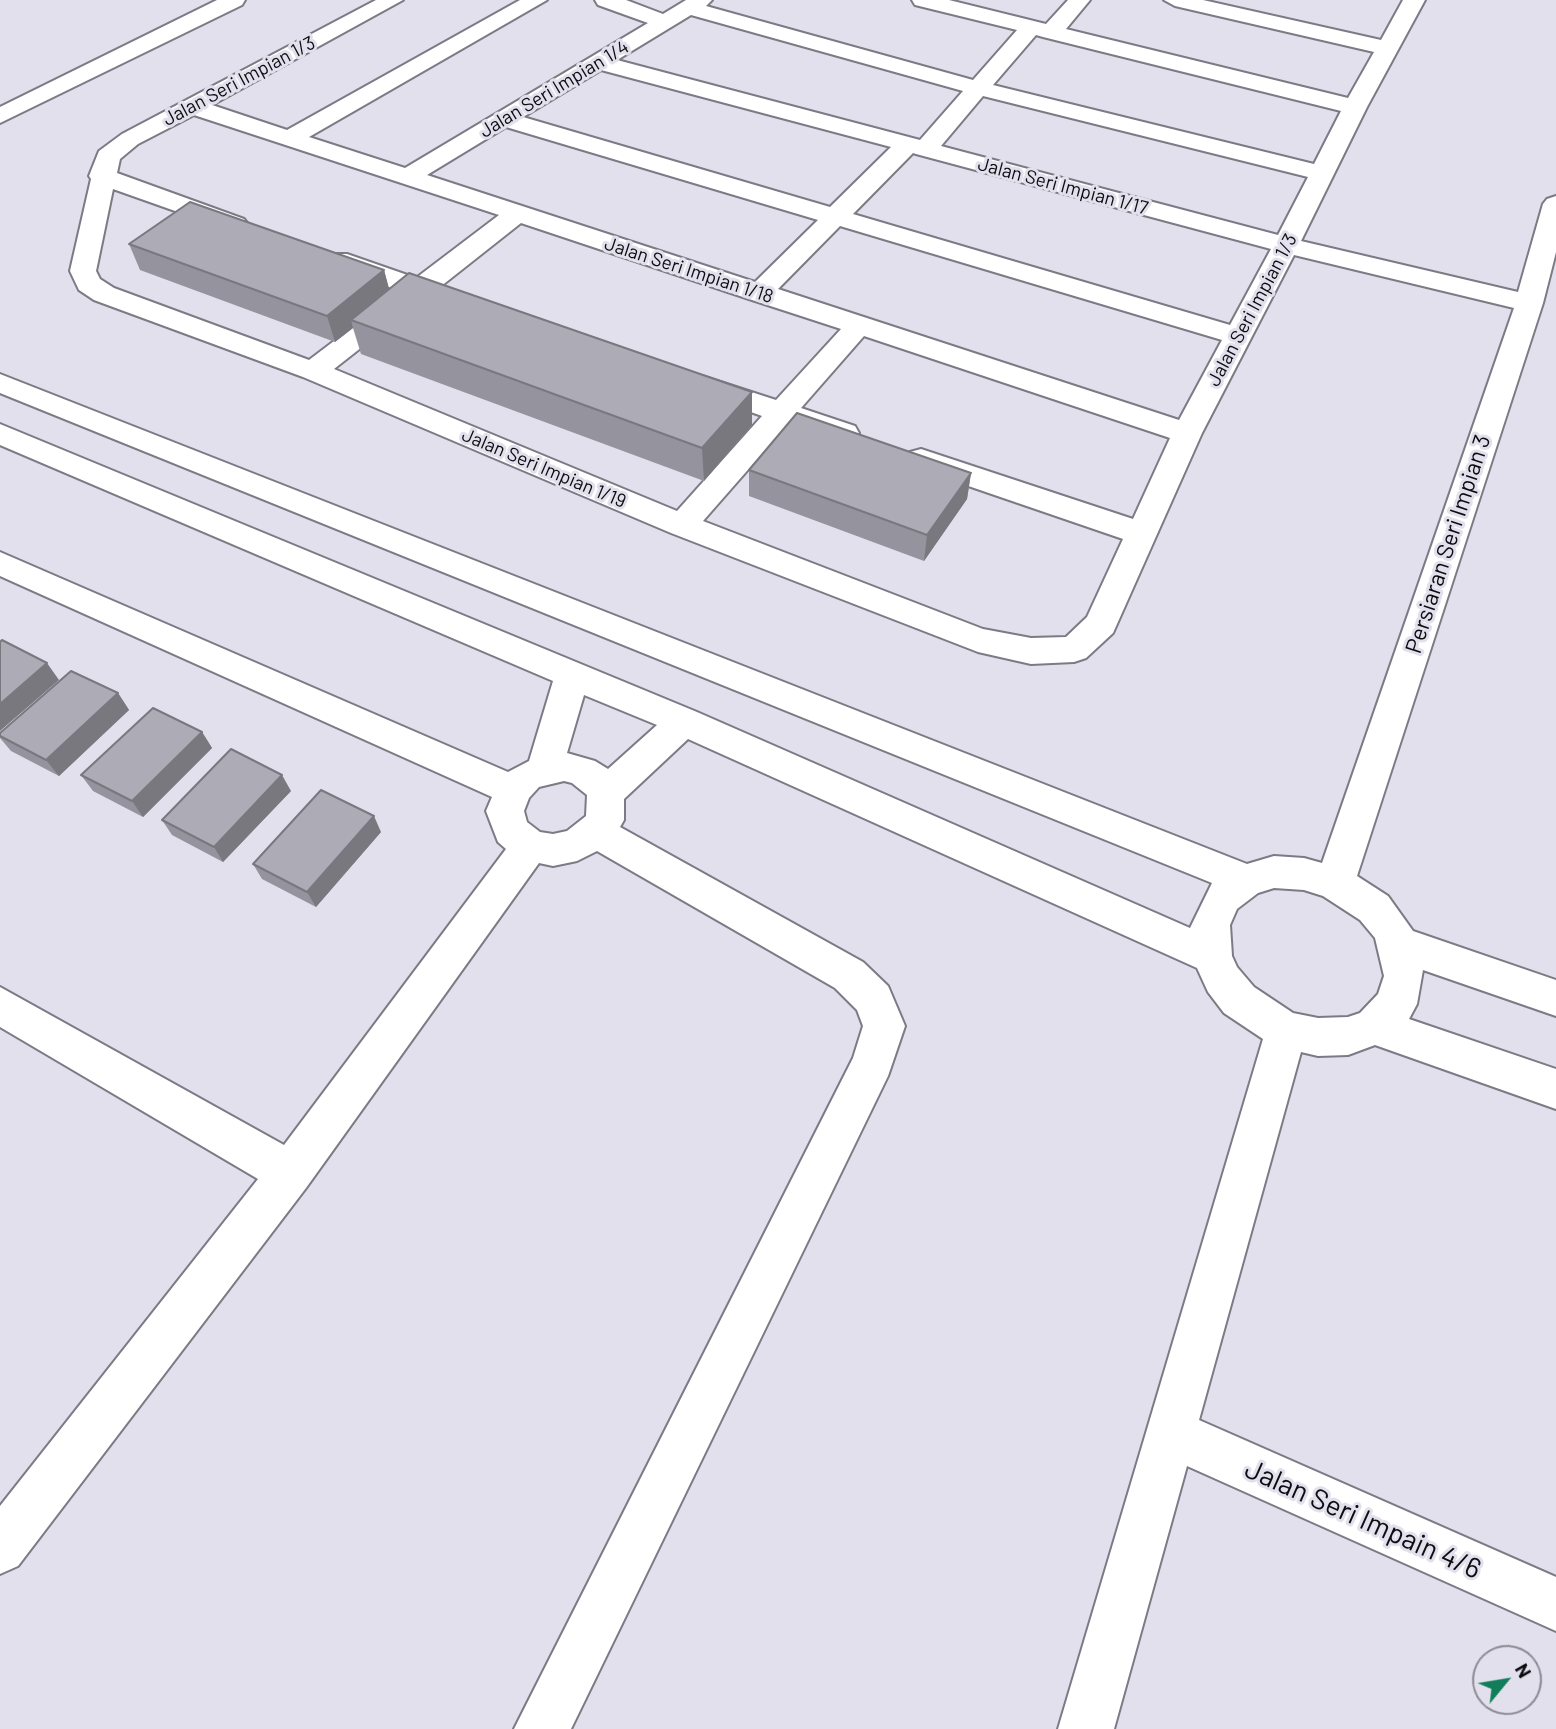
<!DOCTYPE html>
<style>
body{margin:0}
#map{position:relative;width:1556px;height:1729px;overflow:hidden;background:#e2e0ec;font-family:Barlow,sans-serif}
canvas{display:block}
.north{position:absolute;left:1472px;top:1645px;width:70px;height:70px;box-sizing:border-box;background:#e2e0ec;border:2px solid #8d8b94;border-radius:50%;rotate:60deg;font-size:19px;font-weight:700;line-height:28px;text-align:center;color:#0d0c10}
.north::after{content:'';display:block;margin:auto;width:24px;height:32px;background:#117e5a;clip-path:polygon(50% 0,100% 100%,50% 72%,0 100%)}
</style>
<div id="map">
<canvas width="1556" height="1729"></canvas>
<div class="north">N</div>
</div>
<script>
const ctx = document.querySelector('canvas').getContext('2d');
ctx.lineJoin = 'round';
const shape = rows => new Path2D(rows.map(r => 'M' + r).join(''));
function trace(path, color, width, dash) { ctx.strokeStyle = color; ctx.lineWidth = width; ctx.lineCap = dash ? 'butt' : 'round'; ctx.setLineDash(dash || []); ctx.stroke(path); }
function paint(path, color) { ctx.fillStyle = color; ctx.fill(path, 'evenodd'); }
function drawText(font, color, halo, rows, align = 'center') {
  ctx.font = font + ' Barlow,sans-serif'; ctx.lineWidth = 6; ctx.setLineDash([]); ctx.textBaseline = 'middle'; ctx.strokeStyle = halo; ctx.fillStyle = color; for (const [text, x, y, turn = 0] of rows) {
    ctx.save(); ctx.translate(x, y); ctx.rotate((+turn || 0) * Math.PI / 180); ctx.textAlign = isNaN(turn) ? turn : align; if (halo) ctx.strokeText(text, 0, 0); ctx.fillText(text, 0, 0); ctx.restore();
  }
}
const minor = shape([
 [376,0,403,0,212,105,287,130,520,0,547,0,309,137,405,168,648,23,598,5,595,0,626,0,663,14,686,0,712,0,706,6,973,80,1017,30,915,5,912,0,949,0,1046,24,1068,0,1090,0,1066,29,1348,98,1374,52,1175,6,1164,0,1203,0,1381,40,1403,0,1425,0,1367,107,1301,241,1518,292,1543,204,1547,199,1556,196,1556,252,1543,303,1357,876,1388,896,1413,931,1556,980,1556,1016,1423,970,1417,1004,1409,1019,1556,1069,1556,1109,1375,1045,1348,1055,1318,1056,1301,1052,1199,1420,1556,1577,1556,1631,1187,1466,1114,1729,1058,1729,1263,1039,1224,1013,1208,992,1197,968,688,739,624,799,624,820,620,827,863,962,888,986,905,1026,888,1076,571,1729,514,1729,853,1058,863,1026,857,1010,835,988,597,851,577,861,553,866,539,863,306,1188,18,1566,0,1574,0,1506,258,1179,0,1027,0,987,284,1145,506,849,498,842,486,811,492,797,0,576,0,552,508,772,529,761,553,681,0,445,0,424,697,712,1190,928,1212,883,0,393,0,374,1247,864,1274,856,1304,858,1322,863,1514,308,1294,255,1202,433,1113,633,1086,658,1074,662,1031,664,978,652,671,533,303,377,94,300,79,290,70,271,91,179,89,176,99,151,122,134,376,0],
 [691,15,963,91,920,140,617,60,691,15],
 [1036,35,1043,37,1341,111,1314,164,993,85,1036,35],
 [601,70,891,147,830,207,523,117,601,70],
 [983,96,1308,177,1278,235,941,146,983,96],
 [194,115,499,215,416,278,347,254,329,254,325,260,329,266,400,291,309,360,114,288,100,279,96,271,113,189,226,229,235,232,244,229,248,224,244,219,117,173,120,159,138,144,194,115],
 [506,127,818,220,755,282,427,175,506,127],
 [913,153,916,154,1271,249,1230,325,853,214,913,153],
 [521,223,749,299,841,329,776,400,702,376,692,379,688,385,692,391,762,416,677,511,334,369,423,299,449,307,459,305,463,299,459,293,440,287,521,223],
 [840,226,1222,340,1179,420,778,289,840,226],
 [864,336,1170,438,1133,519,921,449,910,452,906,459,910,466,1123,539,1087,617,1066,637,1031,638,983,629,703,521,788,424,844,443,855,440,859,433,855,426,801,408,864,336],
 [584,695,657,725,608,769,595,761,567,753,584,695],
 [564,781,572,783,587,795,586,816,567,831,553,834,540,832,527,822,524,811,529,798,539,787,564,781],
 [1274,888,1304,890,1323,896,1360,920,1375,938,1384,976,1378,994,1360,1013,1348,1017,1318,1018,1293,1013,1254,987,1237,967,1232,956,1230,925,1237,909,1258,893,1274,888]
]);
const highway = shape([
 [217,0,245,0,242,5,0,123,0,107,217,0]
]);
trace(minor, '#7c7a85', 4);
trace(highway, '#7c7a85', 4);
paint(minor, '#fff');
paint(highway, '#fff');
paint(shape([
 [129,244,384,270,389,289,752,392,752,425,704,481,361,354,353,328,335,342,140,270],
 [749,470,971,473,967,499,924,561,749,496],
 [118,693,129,710,59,776,11,751,0,738,0,733],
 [202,732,212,748,143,817,93,791,81,775],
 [291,791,223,862,172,835,162,820],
 [381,832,316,907,262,879,253,864]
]), '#95939d');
paint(shape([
 [384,270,391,296,351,320,353,328,335,342,327,316],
 [752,392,752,425,704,481,702,448],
 [971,473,967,499,924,561,927,535],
 [47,663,59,680,0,731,0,704],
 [118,693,129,710,59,776,46,760],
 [202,732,212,748,143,817,132,801],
 [282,775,291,791,223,862,214,847],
 [374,816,381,832,316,907,307,892]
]), '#79787f');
const building = shape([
 [190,202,384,270,327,316,129,244,190,202],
 [409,273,752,392,702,448,351,320,409,273],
 [797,413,971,473,927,535,749,470,797,413],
 [2,640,47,663,0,704,0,642,2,640],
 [71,671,118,693,46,760,0,736,0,733,71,671],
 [153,708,202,732,132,801,81,775,153,708],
 [231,749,282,775,214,847,162,820,231,749],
 [321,790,374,816,307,892,253,864,321,790]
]);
paint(building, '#adabb6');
trace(building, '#79787f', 2);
drawText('19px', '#0d0c10', '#e2e0ec', [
 ["Jalan Seri Impian 1/3",239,81,-28],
 ["Jalan Seri Impian 1/4",554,89,-31],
 ["Jalan Seri Impian 1/17",1063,186,15],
 ["Jalan Seri Impian 1/18",689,270,18],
 ["Jalan Seri Impian 1/3",1252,310,-62],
 ["Jalan Seri Impian 1/19",544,468,23]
]);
drawText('23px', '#0d0c10', '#e2e0ec', [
 ["Persiaran Seri Impian 3",1448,544,-72]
]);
drawText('28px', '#0d0c10', '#e2e0ec', [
 ["Jalan Seri Impain 4/6",1363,1519,24]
]);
</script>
